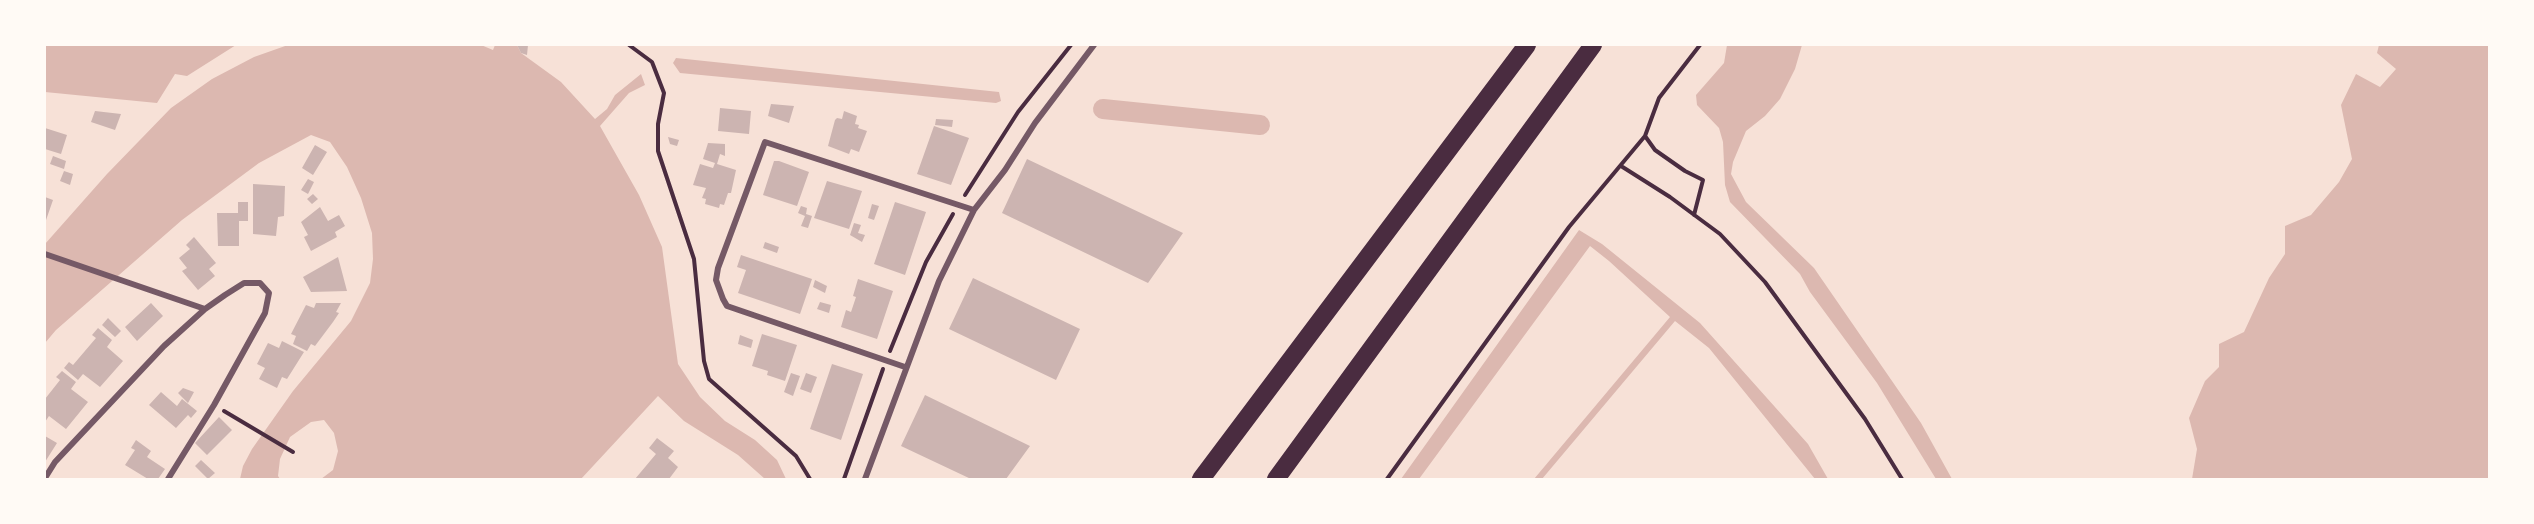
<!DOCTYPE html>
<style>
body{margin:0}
#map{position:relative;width:2534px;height:524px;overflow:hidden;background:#f7e1d7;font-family:"Exo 2",sans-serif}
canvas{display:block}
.frame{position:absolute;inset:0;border:46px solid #fffaf5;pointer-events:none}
</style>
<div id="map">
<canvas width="2534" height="524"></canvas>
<div class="frame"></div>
</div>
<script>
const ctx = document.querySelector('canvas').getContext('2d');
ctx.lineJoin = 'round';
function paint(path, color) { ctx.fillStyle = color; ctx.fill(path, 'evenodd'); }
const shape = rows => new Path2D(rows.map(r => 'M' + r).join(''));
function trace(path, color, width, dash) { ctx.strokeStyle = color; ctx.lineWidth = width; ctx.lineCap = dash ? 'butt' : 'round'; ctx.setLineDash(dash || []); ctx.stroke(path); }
paint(shape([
 [45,45,236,45,187,76,175,74,157,103,45,92],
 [288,45,481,45,493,50,495,45,517,45,521,53,561,82,595,119,607,109,615,95,641,74,645,85,629,93,600,126,639,195,662,247,678,364,700,397,725,421,755,440,777,460,786,479,765,479,738,455,684,421,658,396,581,479,321,479,333,470,338,451,334,433,324,420,311,422,290,437,280,459,278,476,280,479,240,479,243,466,252,449,293,391,351,321,370,283,373,259,372,233,361,198,347,167,330,142,311,135,259,163,182,220,56,330,45,343,45,244,107,174,171,108,212,79,254,57],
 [1727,45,1802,45,1795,69,1780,99,1765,116,1746,131,1733,162,1731,174,1746,202,1814,268,1921,423,1952,479,1936,479,1877,383,1810,292,1800,274,1730,202,1725,185,1723,142,1719,128,1697,105,1696,95,1724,63],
 [2379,45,2489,45,2489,479,2192,479,2197,449,2189,418,2205,381,2219,367,2219,344,2244,332,2269,278,2285,254,2285,226,2311,215,2339,182,2352,159,2341,105,2356,74,2380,87,2396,69,2377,53],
 [676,58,999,92,1001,101,996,103,680,73,673,63],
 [1579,230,1602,244,1700,323,1808,444,1828,479,1815,479,1709,348,1675,321,1542,479,1534,479,1670,317,1609,261,1590,246,1419,479,1401,479]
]), '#dcb8b0');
trace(shape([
 [1103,109,1260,125]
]), '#dcb8b0', 20);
paint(shape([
 [517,45,528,45,527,55,521,53],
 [771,104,794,106,789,123,768,116],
 [720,108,751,111,749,134,718,131],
 [95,111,121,114,115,130,91,122],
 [844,111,857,116,855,124,859,125,858,128,867,131,859,152,851,149,849,154,828,146,835,120,837,118,842,119],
 [936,119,953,120,952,127,935,125],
 [934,126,969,138,951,185,917,174],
 [45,128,67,135,61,154,45,149],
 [668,137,679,140,677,146,670,144],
 [708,143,725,144,725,156,720,154,717,164,736,170,731,193,728,193,724,205,720,204,719,208,705,204,706,199,702,198,706,188,693,185,700,164,713,168,715,163,703,159],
 [315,145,327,152,313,175,302,168],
 [53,156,66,161,64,169,50,164],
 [1027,159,1183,233,1148,283,1002,213],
 [774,161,779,161,809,172,797,206,763,195],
 [64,171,73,174,70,185,60,181],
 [308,179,314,182,308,194,301,190],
 [827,181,862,191,849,229,814,218],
 [253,184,285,186,284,216,278,217,276,236,253,234],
 [313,194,318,199,312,204,307,199],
 [45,197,53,200,45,223],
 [238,202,248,202,248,221,239,221,239,246,218,246,217,213,238,213],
 [895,202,926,212,905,275,874,264],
 [872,204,879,206,874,220,868,218],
 [801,206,807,208,806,214,812,216,808,228,801,226,805,216,798,213],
 [320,207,328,221,339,215,345,226,335,232,337,237,311,251,304,237,308,235,301,222],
 [854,223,861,225,858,233,865,235,862,242,850,235],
 [194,237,216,263,209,269,215,276,198,290,182,271,187,268,179,258,190,249,186,245],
 [765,242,779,247,777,253,763,248],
 [741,255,812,279,800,314,738,293,746,270,737,267],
 [338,257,347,291,311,292,303,277],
 [973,278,1080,329,1056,380,949,329],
 [858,279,893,291,877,339,841,327,846,310,851,312,856,297,853,296],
 [815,280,827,286,825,293,813,287],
 [820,302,831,305,829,313,817,309],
 [151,303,163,316,137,341,125,327],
 [316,303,341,303,336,312,339,313,333,322,315,346,311,344,307,351,293,344,296,336,291,334,306,305,314,308],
 [108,318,121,331,115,337,102,325],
 [98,328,112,340,107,347,123,361,100,387,83,374,78,380,64,368,69,362,73,365,96,338,92,335],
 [762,334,797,345,785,381,767,375,768,371,752,366],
 [740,335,753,340,751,348,738,344],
 [282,341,304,352,287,379,282,377,277,388,259,379,265,368,257,364,268,343,279,348],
 [832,364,863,374,841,440,810,429],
 [62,371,76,382,71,389,88,402,66,429,49,416,45,422,45,399,60,380,56,377],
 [791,373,800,376,793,396,784,392],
 [806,373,817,377,811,393,800,389],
 [183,388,194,392,188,403,178,393],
 [161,392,177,406,182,399,197,411,191,418,188,415,176,428,149,405],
 [925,395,1030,446,1006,479,971,479,901,446],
 [219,417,232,430,207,455,195,443],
 [45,436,57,443,45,462],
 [657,438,674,451,668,458,678,467,669,479,635,479,656,454,649,448],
 [136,440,151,451,147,457,165,469,158,479,148,479,125,465,135,450,131,448],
 [201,460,215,473,208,479,195,466]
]), '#ccb4b1');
trace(shape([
 [629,45,652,62,664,93,658,124,658,151,694,259,704,361,709,379,796,456,810,479],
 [1645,136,1655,150,1685,171,1703,180,1694,215],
 [1621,166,1670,197,1720,234,1765,282,1865,419,1902,479],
 [965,195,1018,112,1071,45],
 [890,351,926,262,953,214],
 [224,411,293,452],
 [844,479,883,369],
 [1387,479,1569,227,1645,136,1659,98,1700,45]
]), '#4a2c40', 4);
trace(shape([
 [45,254,205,309],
 [905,367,727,306,723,299,716,280,718,268,765,142,974,210],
 [45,478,55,462,164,346,205,309,225,295,244,283,260,283,269,293,265,313,214,405,168,479],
 [865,479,939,281,974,210,1005,170,1035,123,1094,45]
]), '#755966', 6);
trace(shape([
 [1201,479,1527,45],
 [1276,479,1593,45]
]), '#4a2c40', 18);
</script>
